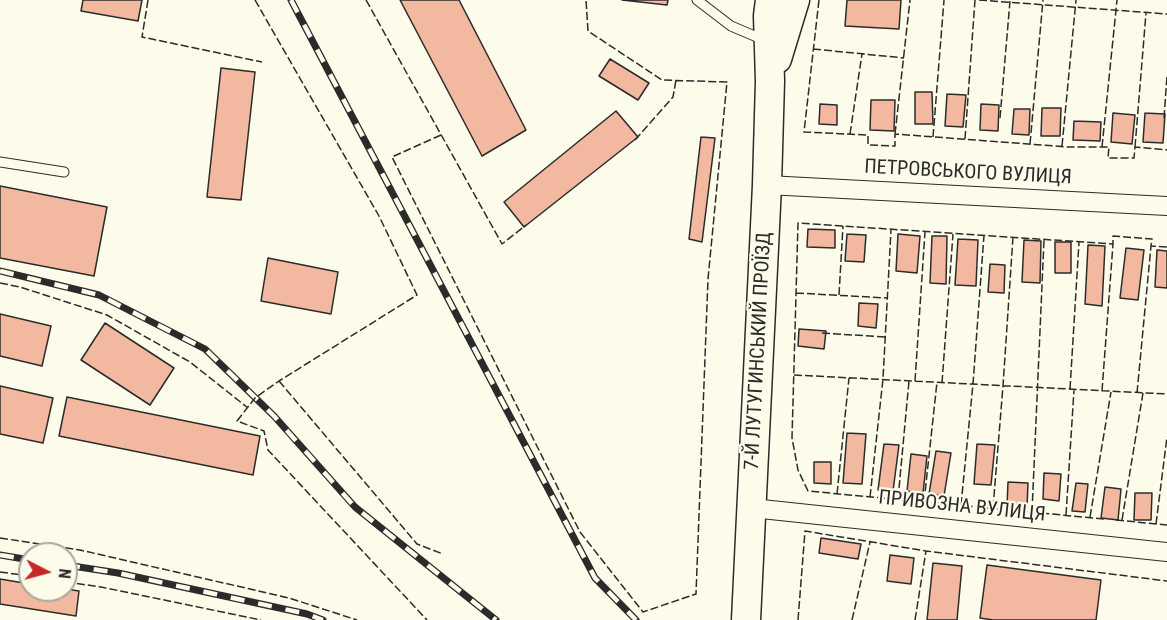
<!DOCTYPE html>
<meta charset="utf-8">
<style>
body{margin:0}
#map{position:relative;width:1167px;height:620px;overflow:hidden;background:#fdfbea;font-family:"Roboto Condensed",sans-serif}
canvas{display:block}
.north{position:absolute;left:18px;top:542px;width:60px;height:60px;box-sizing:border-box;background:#fdfbea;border:2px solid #a9a89e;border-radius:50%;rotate:96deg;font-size:16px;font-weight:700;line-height:24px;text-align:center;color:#2b2b2b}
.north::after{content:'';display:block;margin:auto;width:21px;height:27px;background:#c62828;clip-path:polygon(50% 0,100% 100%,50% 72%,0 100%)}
</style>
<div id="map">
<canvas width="1167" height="620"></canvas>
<div class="north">N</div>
</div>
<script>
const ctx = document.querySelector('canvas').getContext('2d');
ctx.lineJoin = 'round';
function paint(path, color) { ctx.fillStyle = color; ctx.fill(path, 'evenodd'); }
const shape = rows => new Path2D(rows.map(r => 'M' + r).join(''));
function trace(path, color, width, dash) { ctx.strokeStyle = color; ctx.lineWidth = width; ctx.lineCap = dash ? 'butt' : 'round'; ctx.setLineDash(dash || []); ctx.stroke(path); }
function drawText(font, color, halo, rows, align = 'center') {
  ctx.font = font + ' "Roboto Condensed",sans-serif'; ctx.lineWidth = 4.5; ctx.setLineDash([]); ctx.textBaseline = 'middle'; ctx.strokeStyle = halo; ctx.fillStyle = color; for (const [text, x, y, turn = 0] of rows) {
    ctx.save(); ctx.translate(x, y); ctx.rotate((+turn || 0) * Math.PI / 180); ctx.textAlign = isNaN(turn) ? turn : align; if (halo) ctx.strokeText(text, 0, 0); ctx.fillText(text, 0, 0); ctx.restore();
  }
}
const building = shape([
 [83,0,142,0,138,21,81,11,83,0],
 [400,0,459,0,526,130,482,156,400,0],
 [622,0,668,0,667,5,622,0],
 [847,0,901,0,899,29,845,26,847,0],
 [610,59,649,83,638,100,599,76,610,59],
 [221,68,255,72,241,200,207,197,221,68],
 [915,92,932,92,933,124,915,124,915,92],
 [947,94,966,95,963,127,945,126,947,94],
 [871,100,895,100,894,131,870,130,871,100],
 [820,104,837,105,837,125,819,124,820,104],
 [981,104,999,105,998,131,980,130,981,104],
 [1042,108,1061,108,1060,136,1041,136,1042,108],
 [1014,109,1030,109,1029,135,1012,134,1014,109],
 [616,111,638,137,524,227,504,202,616,111],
 [1113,113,1135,115,1132,144,1111,142,1113,113],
 [1145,113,1165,114,1163,143,1143,142,1145,113],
 [1074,121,1101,122,1100,141,1073,140,1074,121],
 [701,137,715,138,702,242,689,239,701,137],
 [0,186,107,207,94,276,0,258,0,186],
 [808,229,835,230,835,248,807,247,808,229],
 [847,234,866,235,864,262,845,261,847,234],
 [898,234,920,236,917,273,896,271,898,234],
 [932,236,947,236,946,284,930,283,932,236],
 [958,239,978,240,976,286,955,285,958,239],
 [1024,240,1041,241,1040,283,1022,282,1024,240],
 [1055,242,1071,242,1071,273,1055,273,1055,242],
 [1088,245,1105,246,1102,306,1085,304,1088,245],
 [1126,248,1144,250,1138,300,1120,298,1126,248],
 [1157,250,1167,251,1167,288,1155,287,1157,250],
 [268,258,338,272,331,314,261,301,268,258],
 [990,264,1005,265,1004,293,988,292,990,264],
 [859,303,878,304,876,328,858,326,859,303],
 [0,314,51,326,42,366,0,356,0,314],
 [105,323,174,368,150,405,81,360,105,323],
 [799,329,826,331,824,349,798,346,799,329],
 [0,386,53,398,43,443,0,434,0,386],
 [67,397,260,436,253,475,59,436,67,397],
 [847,433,866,434,862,484,843,483,847,433],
 [884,444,899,445,893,491,878,490,884,444],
 [977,444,995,445,991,485,974,484,977,444],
 [936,451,951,453,944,496,929,494,936,451],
 [911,454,927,456,923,493,907,491,911,454],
 [814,462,831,462,831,484,814,483,814,462],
 [1044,473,1061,474,1059,501,1043,499,1044,473],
 [1008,482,1028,483,1027,507,1007,506,1008,482],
 [1076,483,1088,484,1085,512,1072,511,1076,483],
 [1105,487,1121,489,1118,520,1101,518,1105,487],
 [1135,493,1152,493,1151,520,1134,520,1135,493],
 [821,538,861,544,858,559,819,553,821,538],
 [890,555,914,558,911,584,887,581,890,555],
 [933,563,962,566,957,620,927,620,933,563],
 [987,565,1101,580,1096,620,993,620,980,618,987,565],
 [0,579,30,584,30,590,66,589,79,591,76,616,0,604,0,579]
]);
paint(building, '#f2b8a0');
trace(building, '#2b2b2b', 1.5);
const service = shape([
 [697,0,731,26,764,40],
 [0,162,64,172]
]);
const minor = shape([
 [767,185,1167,206],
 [752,508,1167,552]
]);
const primary = shape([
 [777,59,795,0],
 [746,620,767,185,770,81,768,16,770,0]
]);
trace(service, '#2b2b2b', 11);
trace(minor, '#2b2b2b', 20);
trace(primary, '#2b2b2b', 31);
trace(service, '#fdfbea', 9);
trace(minor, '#fdfbea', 18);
trace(primary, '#fdfbea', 28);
const rail = shape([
 [291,0,595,578,636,620],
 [0,271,99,295,205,349,274,416,355,507,496,620],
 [0,555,30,560],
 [66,565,118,573,307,614,323,620]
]);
trace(rail, '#2b2b2b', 7);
trace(rail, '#fdfbea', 4.5, [14]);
trace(shape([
 [148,0,142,37,262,62],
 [255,0,379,216,417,295,279,381,255,398,237,421,264,431,268,450,427,620],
 [366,0,502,244,526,225],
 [819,0,804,132,868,135,868,145,895,146,895,134,1068,147,1109,147,1108,158,1134,158,1135,147,1167,150],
 [979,0,1167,14],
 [813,49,904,58],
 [1000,118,1010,1],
 [1164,118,1167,76],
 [850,134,862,54],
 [895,134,910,0],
 [441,135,392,157,580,532,643,612,696,594,708,279,727,82,662,80,588,31,586,0],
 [933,137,944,0],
 [965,139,975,0],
 [635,140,673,97,676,80],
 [1030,144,1043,0],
 [1062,146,1076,0],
 [1102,147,1117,0],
 [1135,147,1146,13],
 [0,283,20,287,107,315,190,362,248,408],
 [796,293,887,298],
 [839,295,843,226],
 [822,333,885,337],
 [794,375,1167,394],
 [279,381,417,544,443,554],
 [915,381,925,232],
 [942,383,953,234],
 [1070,389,1079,242],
 [1102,391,1113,244],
 [1137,393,1151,246],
 [837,494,849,378],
 [870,497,883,379,891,230],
 [898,499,909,381],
 [924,502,937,382],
 [961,505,973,384,984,235],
 [993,508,1003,386,1013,237],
 [1032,512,1044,240],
 [1066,515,1074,390],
 [1090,517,1111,392],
 [1104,519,808,491,798,470,792,438,798,223,1113,244,1113,236,1152,239,1151,246,1167,247],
 [1116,520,1167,525],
 [1122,520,1143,393],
 [1156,524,1167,437],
 [0,538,80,550,289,598,357,620],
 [0,572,30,576],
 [66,582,101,587,261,620],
 [798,620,805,531,926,551,1167,581],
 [852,620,870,542],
 [915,620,926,551]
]), '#2b2b2b', 1.5, [8, 3]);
drawText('20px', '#2b2b2b', '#fdfbea', [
 ["ПЕТРОВСЬКОГО ВУЛИЦЯ",968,173,3],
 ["7-Й ЛУТУГИНСЬКИЙ ПРОЇЗД",759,351,-87],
 ["ПРИВОЗНА ВУЛИЦЯ",962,507,6]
]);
</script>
